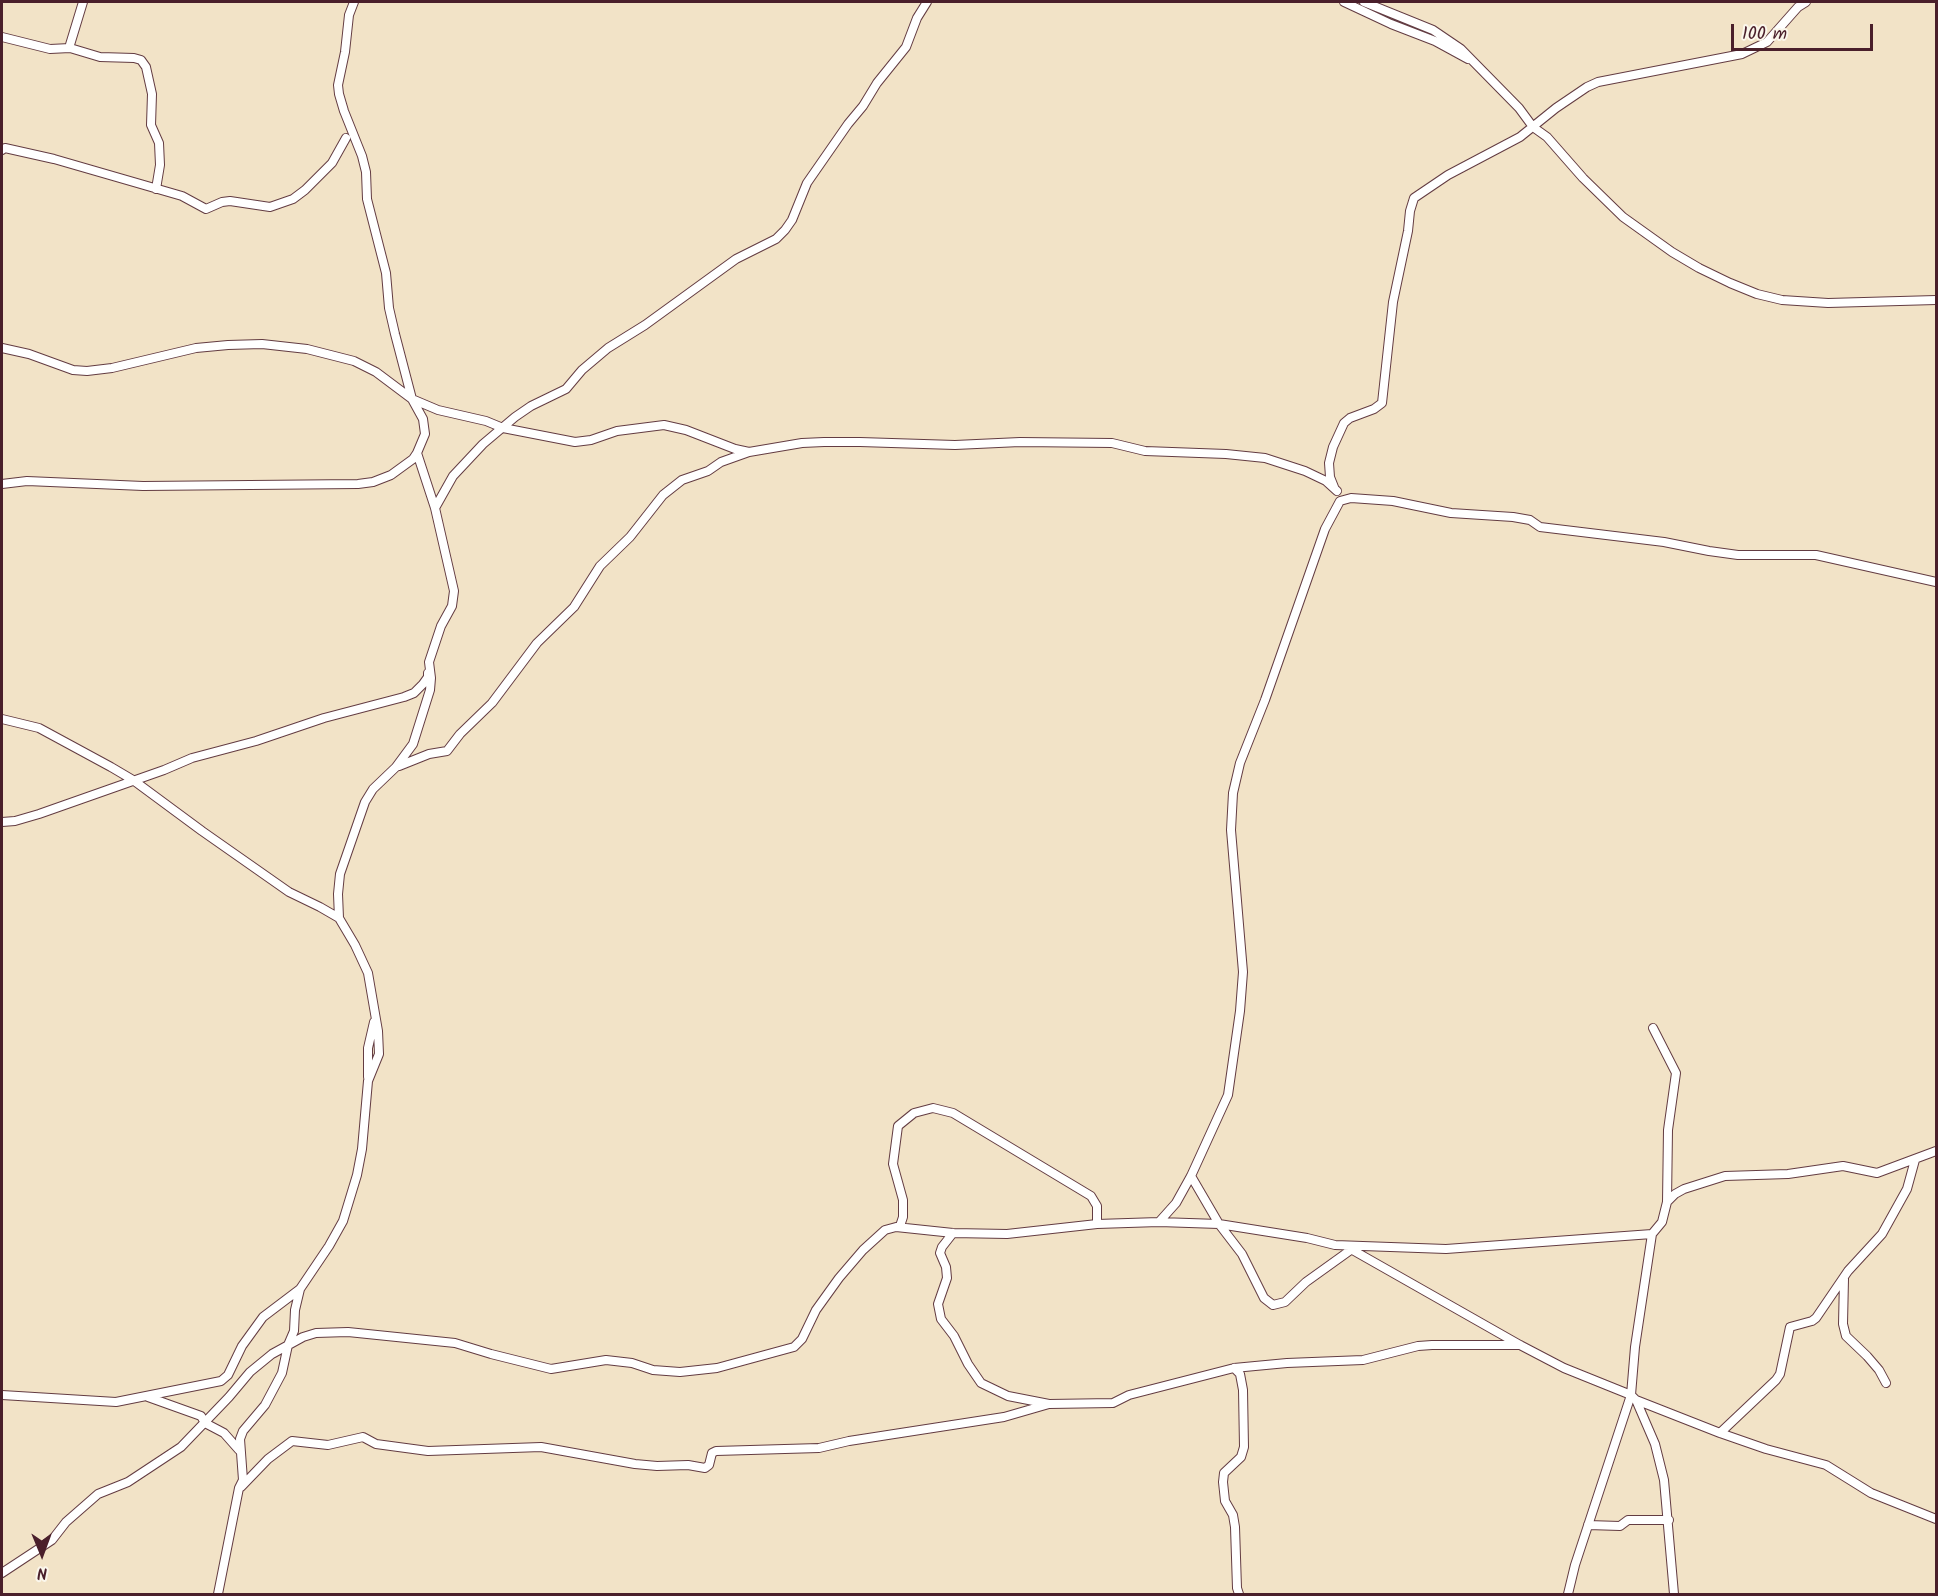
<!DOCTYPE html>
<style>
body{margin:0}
#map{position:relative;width:1938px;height:1596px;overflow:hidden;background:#f2e3c7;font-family:Kalam,sans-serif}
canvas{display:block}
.frame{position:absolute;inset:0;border:3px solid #4a1f2b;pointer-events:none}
.north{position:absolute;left:12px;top:1524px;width:60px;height:60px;-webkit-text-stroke:4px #fbf7ec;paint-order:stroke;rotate:179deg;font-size:16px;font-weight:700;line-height:24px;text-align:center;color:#4a1f2b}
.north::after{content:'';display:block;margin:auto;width:21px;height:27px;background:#4a1f2b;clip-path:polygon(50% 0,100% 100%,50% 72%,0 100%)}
.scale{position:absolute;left:1731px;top:24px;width:142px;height:27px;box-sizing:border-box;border:3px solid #4a1f2b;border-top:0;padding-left:8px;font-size:18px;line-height:21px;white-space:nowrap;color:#4a1f2b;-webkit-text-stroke:4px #fbf7ec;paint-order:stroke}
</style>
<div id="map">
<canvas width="1938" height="1596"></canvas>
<div class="frame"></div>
<div class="north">N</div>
<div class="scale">100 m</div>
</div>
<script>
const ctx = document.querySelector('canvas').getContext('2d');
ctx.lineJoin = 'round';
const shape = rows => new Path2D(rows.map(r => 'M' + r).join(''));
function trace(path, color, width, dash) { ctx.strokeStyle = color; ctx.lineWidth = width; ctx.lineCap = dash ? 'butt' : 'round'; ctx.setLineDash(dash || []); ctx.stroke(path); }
const minor = shape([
 [1344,2,1391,24,1435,41,1468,59],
 [1364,2,1433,30,1461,49,1519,108,1533,127,1547,137,1583,178,1623,217,1672,252,1699,268,1730,283,1757,294,1782,300,1828,303,1936,300],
 [2,37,50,49,70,48,100,57,134,58,141,60,146,67,152,94,151,125,159,143,160,165,156,189],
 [69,48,83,2],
 [2,150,5,148,54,159,182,196,206,209,222,202,230,201,270,207,293,199,305,190,332,163,346,138],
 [2,348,29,354,73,370,87,371,112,368,196,348,228,345,262,344,307,349,354,361,376,372,412,399,438,410,486,421,503,428,575,442,591,440,617,431,664,425,686,430,735,449,749,452,802,443,824,442,860,442,955,445,1020,442,1112,443,1145,451,1226,454,1265,458,1305,471,1326,481,1337,491],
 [2,484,27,481,143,486,358,484,373,482,391,475,413,459,417,453],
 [1334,487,1330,477,1329,463,1333,447,1344,423,1350,418,1374,409,1382,403,1393,302,1408,231,1410,211,1414,198,1448,175,1520,137,1556,108,1587,87,1598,82,1742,54,1767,42,1798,7,1806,2],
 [435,508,453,476,483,444,515,417,531,406,566,389,582,370,608,348,645,325,736,259,776,239,785,230,792,220,807,183,848,124,863,106,877,83,906,47,917,18,927,2],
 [2,719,39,728,111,767,133,780,202,831,289,892,320,907,339,918],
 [399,766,429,754,447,751,460,734,492,703,537,643,574,607,600,566,630,537,663,495,682,480,708,471,721,462,749,452],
 [2,822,15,821,39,814,164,770,192,758,256,741,324,718,404,697,414,693,423,684,428,677,428,673],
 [1653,1028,1676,1073,1668,1130,1667,1202],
 [368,1077,368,1048,374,1022],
 [1191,1176,1219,1224,1242,1254,1264,1298,1273,1305,1285,1302,1306,1282,1352,1249],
 [1159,1222,1176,1203,1191,1176,1228,1095,1240,1011,1243,972,1231,830,1233,793,1240,763,1265,700,1325,529,1340,501,1351,498,1393,501,1451,513,1513,517,1530,520,1540,527,1664,542,1709,551,1738,555,1816,555,1936,582],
 [900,1226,903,1217,903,1200,893,1164,898,1126,914,1113,933,1108,953,1113,1091,1196,1097,1206,1097,1224],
 [953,1233,942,1247,940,1253,946,1267,947,1278,938,1304,941,1319,954,1336,968,1364,981,1383,1008,1396,1049,1404,1113,1403,1129,1395,1234,1368,1287,1363,1363,1360,1418,1346,1432,1345,1520,1345],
 [1349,1248,1520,1345,1564,1368,1631,1395,1636,1400,1720,1433,1766,1449,1826,1465,1871,1493,1936,1519],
 [1844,1279,1843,1324,1846,1336,1867,1356,1879,1370,1886,1383],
 [1234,1368,1240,1374,1243,1390,1244,1447,1241,1457,1224,1473,1223,1482,1225,1501,1233,1515,1235,1527,1237,1588,1239,1594],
 [2,1395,116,1402,221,1381,228,1375,242,1346,263,1317,300,1289],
 [148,1397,201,1416,205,1423,224,1433,239,1450],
 [1636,1400,1655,1444,1664,1480,1674,1594],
 [1720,1433,1776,1380,1780,1374,1790,1327,1812,1321,1816,1318,1848,1271,1882,1234,1907,1189,1915,1160],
 [241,1487,268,1459,292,1441,328,1445,363,1437,376,1444,428,1451,541,1447,635,1464,657,1466,688,1465,705,1468,709,1465,712,1453,716,1451,819,1448,849,1441,1004,1417,1049,1404],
 [1588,1525,1620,1526,1628,1520,1669,1520],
 [2,1573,52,1540,66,1522,98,1494,128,1482,181,1447,229,1397,250,1372,272,1354,303,1337,316,1333,348,1332,455,1343,491,1354,551,1369,606,1360,632,1363,653,1370,680,1372,717,1368,794,1347,802,1339,816,1310,839,1278,863,1250,885,1230,896,1227,953,1233,1007,1234,1097,1224,1159,1222,1219,1224,1307,1238,1335,1245,1446,1249,1652,1234],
 [218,1594,239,1488,243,1480,240,1439,243,1431,265,1405,282,1373,288,1345,294,1331,295,1310,300,1289,329,1246,343,1221,357,1175,362,1149,368,1081,379,1054,378,1031,368,973,355,945,339,918,338,894,340,874,365,802,373,789,396,767,413,744,430,690,431,678,429,662,441,626,452,606,454,591,435,508,417,453,425,434,423,419,412,399,395,334,389,308,386,273,367,199,366,172,362,156,344,111,339,94,338,85,345,52,349,15,354,2],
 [1568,1594,1575,1565,1631,1395,1635,1347,1652,1234,1662,1222,1667,1202,1675,1194,1684,1189,1725,1176,1788,1174,1843,1166,1877,1173,1936,1151]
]);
trace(minor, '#633c42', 10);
trace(minor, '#fff', 8);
</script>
